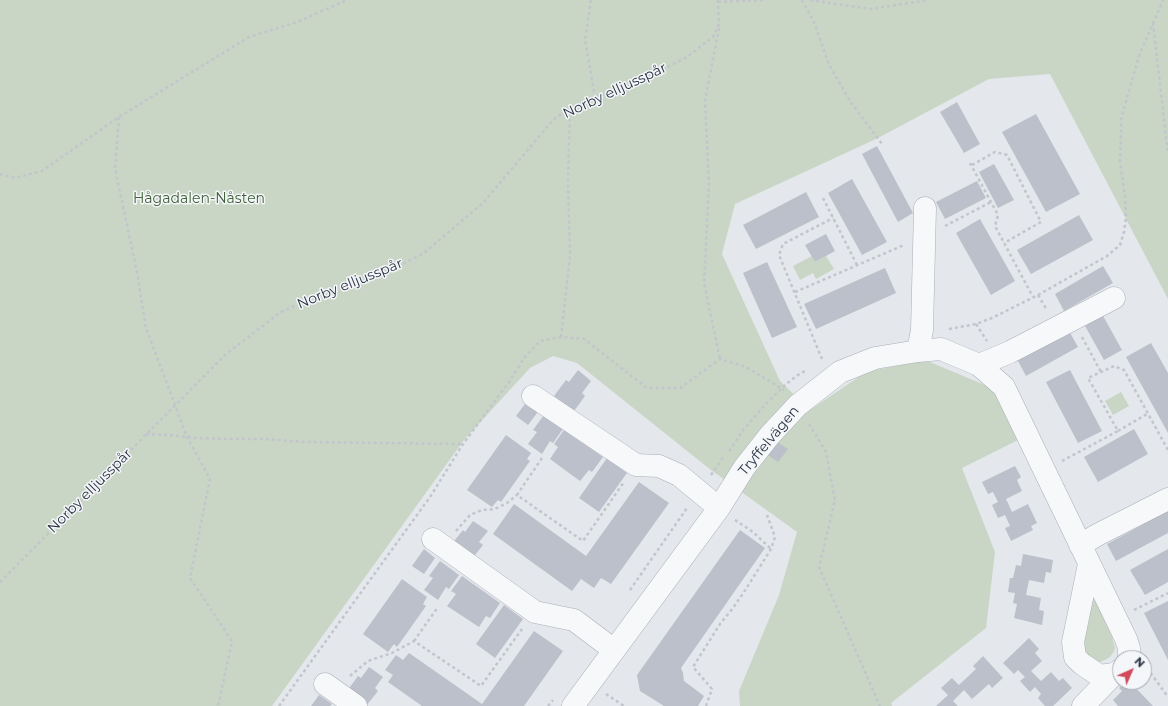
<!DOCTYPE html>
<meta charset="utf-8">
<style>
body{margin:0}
#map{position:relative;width:1168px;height:706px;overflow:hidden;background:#e4e7ec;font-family:Montserrat,sans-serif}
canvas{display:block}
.north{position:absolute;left:1112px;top:650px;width:40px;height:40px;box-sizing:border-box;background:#f4f6f9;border:1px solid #a4a8b1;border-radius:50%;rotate:45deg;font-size:11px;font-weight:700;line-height:16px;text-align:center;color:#2b3445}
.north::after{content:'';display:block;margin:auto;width:14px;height:18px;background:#d1495b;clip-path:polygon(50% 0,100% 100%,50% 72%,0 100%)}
</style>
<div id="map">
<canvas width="1168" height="706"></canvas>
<div class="north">N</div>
</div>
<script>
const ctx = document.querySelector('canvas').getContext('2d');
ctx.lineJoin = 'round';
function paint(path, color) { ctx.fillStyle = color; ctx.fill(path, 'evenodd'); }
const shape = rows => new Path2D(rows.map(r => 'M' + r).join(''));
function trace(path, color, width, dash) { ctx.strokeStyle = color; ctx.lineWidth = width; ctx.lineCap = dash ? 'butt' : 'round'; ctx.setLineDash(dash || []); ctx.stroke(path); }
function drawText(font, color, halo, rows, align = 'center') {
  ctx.font = font + ' Montserrat,sans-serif'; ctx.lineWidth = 3; ctx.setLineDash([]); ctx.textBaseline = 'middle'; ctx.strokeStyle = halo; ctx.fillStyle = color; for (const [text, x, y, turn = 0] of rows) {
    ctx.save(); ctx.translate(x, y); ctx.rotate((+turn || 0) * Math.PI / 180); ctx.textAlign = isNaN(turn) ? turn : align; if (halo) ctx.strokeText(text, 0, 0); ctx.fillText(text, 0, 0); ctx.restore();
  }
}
paint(shape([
 [0,0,1168,0,1168,299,1050,74,989,79,876,139,735,204,722,254,780,381,810,410,866,372,925,360,992,388,1018,440,962,468,995,552,986,628,891,703,892,706,740,706,739,691,779,595,797,532,711,470,577,363,553,356,530,368,464,440,272,706,0,706],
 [812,256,815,262,826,256,834,269,816,279,813,273,800,280,793,266],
 [1121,392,1129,406,1113,415,1105,401],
 [1093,599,1097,603,1112,637,1115,648,1114,651,1110,657,1107,659,1098,663,1082,650,1091,600]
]), '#c9d6c5');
paint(shape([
 [957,102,980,144,964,153,940,112],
 [1036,114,1080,194,1046,212,1002,132],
 [877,146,913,213,898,222,862,154],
 [994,164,1014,200,998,208,979,172],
 [852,179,887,242,862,255,828,193],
 [977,181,986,198,945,219,936,202],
 [806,192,819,217,756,249,743,225],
 [1079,215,1093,240,1031,274,1017,250],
 [980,219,1015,281,991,295,956,233],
 [826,234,835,251,815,262,805,245],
 [767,262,797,327,772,338,743,273],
 [1103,266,1113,283,1064,311,1055,294],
 [885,268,896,293,816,329,804,304],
 [1102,314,1122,350,1104,360,1084,324],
 [1069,331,1078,347,1026,376,1017,359],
 [1151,343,1168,373,1168,433,1126,357],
 [578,370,591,381,582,393,585,396,574,411,554,396,566,380,569,382],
 [1070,370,1102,431,1078,443,1046,382],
 [528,400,540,409,528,425,516,416],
 [544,415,563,429,553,443,550,441,542,454,528,444,537,432,533,430],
 [1134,429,1148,454,1098,482,1084,457],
 [564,430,603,457,592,472,589,470,580,481,550,459,558,447,554,444],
 [506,435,531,453,527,459,530,461,501,502,498,500,492,507,467,490],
 [777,442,788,449,778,462,768,455],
 [607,458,627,473,599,512,579,498],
 [1015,466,1021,477,1017,480,1022,491,1006,499,1012,512,1028,504,1037,523,1031,526,1033,530,1011,541,1005,528,1010,526,1005,515,998,518,992,505,998,502,993,492,988,494,982,482],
 [639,482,669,503,611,584,601,578,594,588,581,579,572,591,493,534,514,504,586,556],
 [1168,511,1168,533,1116,561,1107,544],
 [473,521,488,531,479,542,483,545,471,560,451,545,463,530,465,532],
 [740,530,765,548,681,668,683,673,684,681,704,696,698,706,664,706,640,691,637,675],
 [424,549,435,558,424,574,412,566],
 [1168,549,1168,582,1145,595,1130,570],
 [1023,554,1053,560,1051,573,1046,572,1044,583,1029,580,1026,595,1041,598,1039,610,1044,611,1042,625,1014,618,1017,604,1013,603,1015,593,1008,592,1010,578,1013,578,1016,565,1021,566],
 [440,561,459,575,449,589,446,587,438,600,424,590,433,578,429,576],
 [462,576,500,603,490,618,486,616,479,627,447,606,456,594,451,591],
 [402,579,427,597,423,604,426,606,397,647,394,644,388,652,363,634],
 [1168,601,1168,660,1144,613],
 [504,605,523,619,495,658,476,644],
 [534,631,563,651,524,706,422,706,388,682,393,675,385,670,396,655,403,660,409,653,482,704],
 [1029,638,1039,649,1035,653,1042,661,1031,671,1041,681,1051,672,1059,681,1063,678,1072,688,1053,706,1045,706,1038,698,1041,694,1035,687,1030,692,1020,681,1025,677,1018,670,1014,674,1003,663],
 [983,656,1003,678,992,688,989,684,972,699,964,690,953,701,958,706,936,706,948,695,941,688,952,678,959,685,976,669,973,666],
 [369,667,383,677,375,688,378,691,366,706,347,691,358,676,361,678],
 [1125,682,1130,682,1153,706,1118,706,1113,700,1122,691,1119,688],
 [319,695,332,704,330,706,311,706]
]), '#bbc0ca');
const minor = shape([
 [918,351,922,330,925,208],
 [979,365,1010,352,1114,298],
 [533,396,636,465,659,466,679,475,719,508],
 [433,539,535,612,574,620,614,650],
 [1080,545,1099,534,1168,499],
 [1089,564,1073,642,1075,657,1082,664,1100,676,1114,674,1120,670],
 [325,684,356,706],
 [573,706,719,508,744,468,770,435,798,405,840,372,875,358,918,351,941,349,979,365,1004,387,1126,639,1129,648,1129,658],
 [1083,706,1114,674]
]);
trace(minor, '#a9aeb7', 23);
trace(shape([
 [591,0,585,40,595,97],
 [802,0,814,22,829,65,850,101,882,144],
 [810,0,870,9,929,0],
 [718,2,765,0],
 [1153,23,1168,154],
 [719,28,705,101,709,185,704,283,720,359],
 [119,117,115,169,137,272,146,328,187,437,210,479,190,578,232,641,218,706],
 [970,163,998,215,995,226,1033,297],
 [972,165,995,152,1007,155,1041,222,1004,243],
 [0,174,15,178,42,171,119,117,249,37,297,22,347,0],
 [823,198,857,265],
 [945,226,991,202],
 [795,292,904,245],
 [1038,295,1047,310],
 [976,324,987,341],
 [949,329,976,324,992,318,1038,295,1107,256,1120,245,1124,232,1126,218,1125,197,1120,161,1121,132,1121,119,1139,56,1163,0],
 [561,337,570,256,568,181,570,109],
 [1082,337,1101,372],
 [822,359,779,255,783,244,833,218],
 [809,424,826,452,835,500,819,567,880,706],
 [1118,431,1147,414],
 [146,434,168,435,197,438,231,439,264,439,305,442,463,444],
 [729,451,744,429,763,407,786,384,798,375,805,371],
 [542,458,517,495,583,541,624,482],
 [1062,461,1118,431,1088,378,1114,366,1124,370,1168,450,1168,453],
 [711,475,724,456],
 [735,520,753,532,771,549],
 [456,531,470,515,482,510,495,509,507,503,517,495],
 [0,582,225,355,281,312,332,289,393,269,424,253,483,203,553,120,570,108,595,97,638,82,687,57,713,37,719,24,718,2,716,0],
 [630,590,687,508],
 [1134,610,1168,593],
 [414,641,438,607],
 [1147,668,1168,697],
 [350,676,368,661,392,653,414,641,481,686,522,629],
 [606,694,624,706],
 [279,706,344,616,430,497,463,444,509,382,524,358,540,341,561,337,584,339,647,388,680,388,720,359,746,367,784,390],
 [548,706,553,700],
 [706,706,712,689,693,667,720,624,733,608,744,592,771,549,775,537,767,515]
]), '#c2c5cb', 2.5, [3, 3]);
trace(minor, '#f7f8fa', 22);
drawText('14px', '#2b3445', '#f4f6f9', [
 ["Norby elljusspår",615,91,-25],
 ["Norby elljusspår",350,284,-22],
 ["Tryffelvägen",769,441,-50],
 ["Norby elljusspår",90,491,-45]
]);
drawText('14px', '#3f6138', '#f4f6f9', [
 ["Hågadalen-Nåsten",199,199]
]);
</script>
